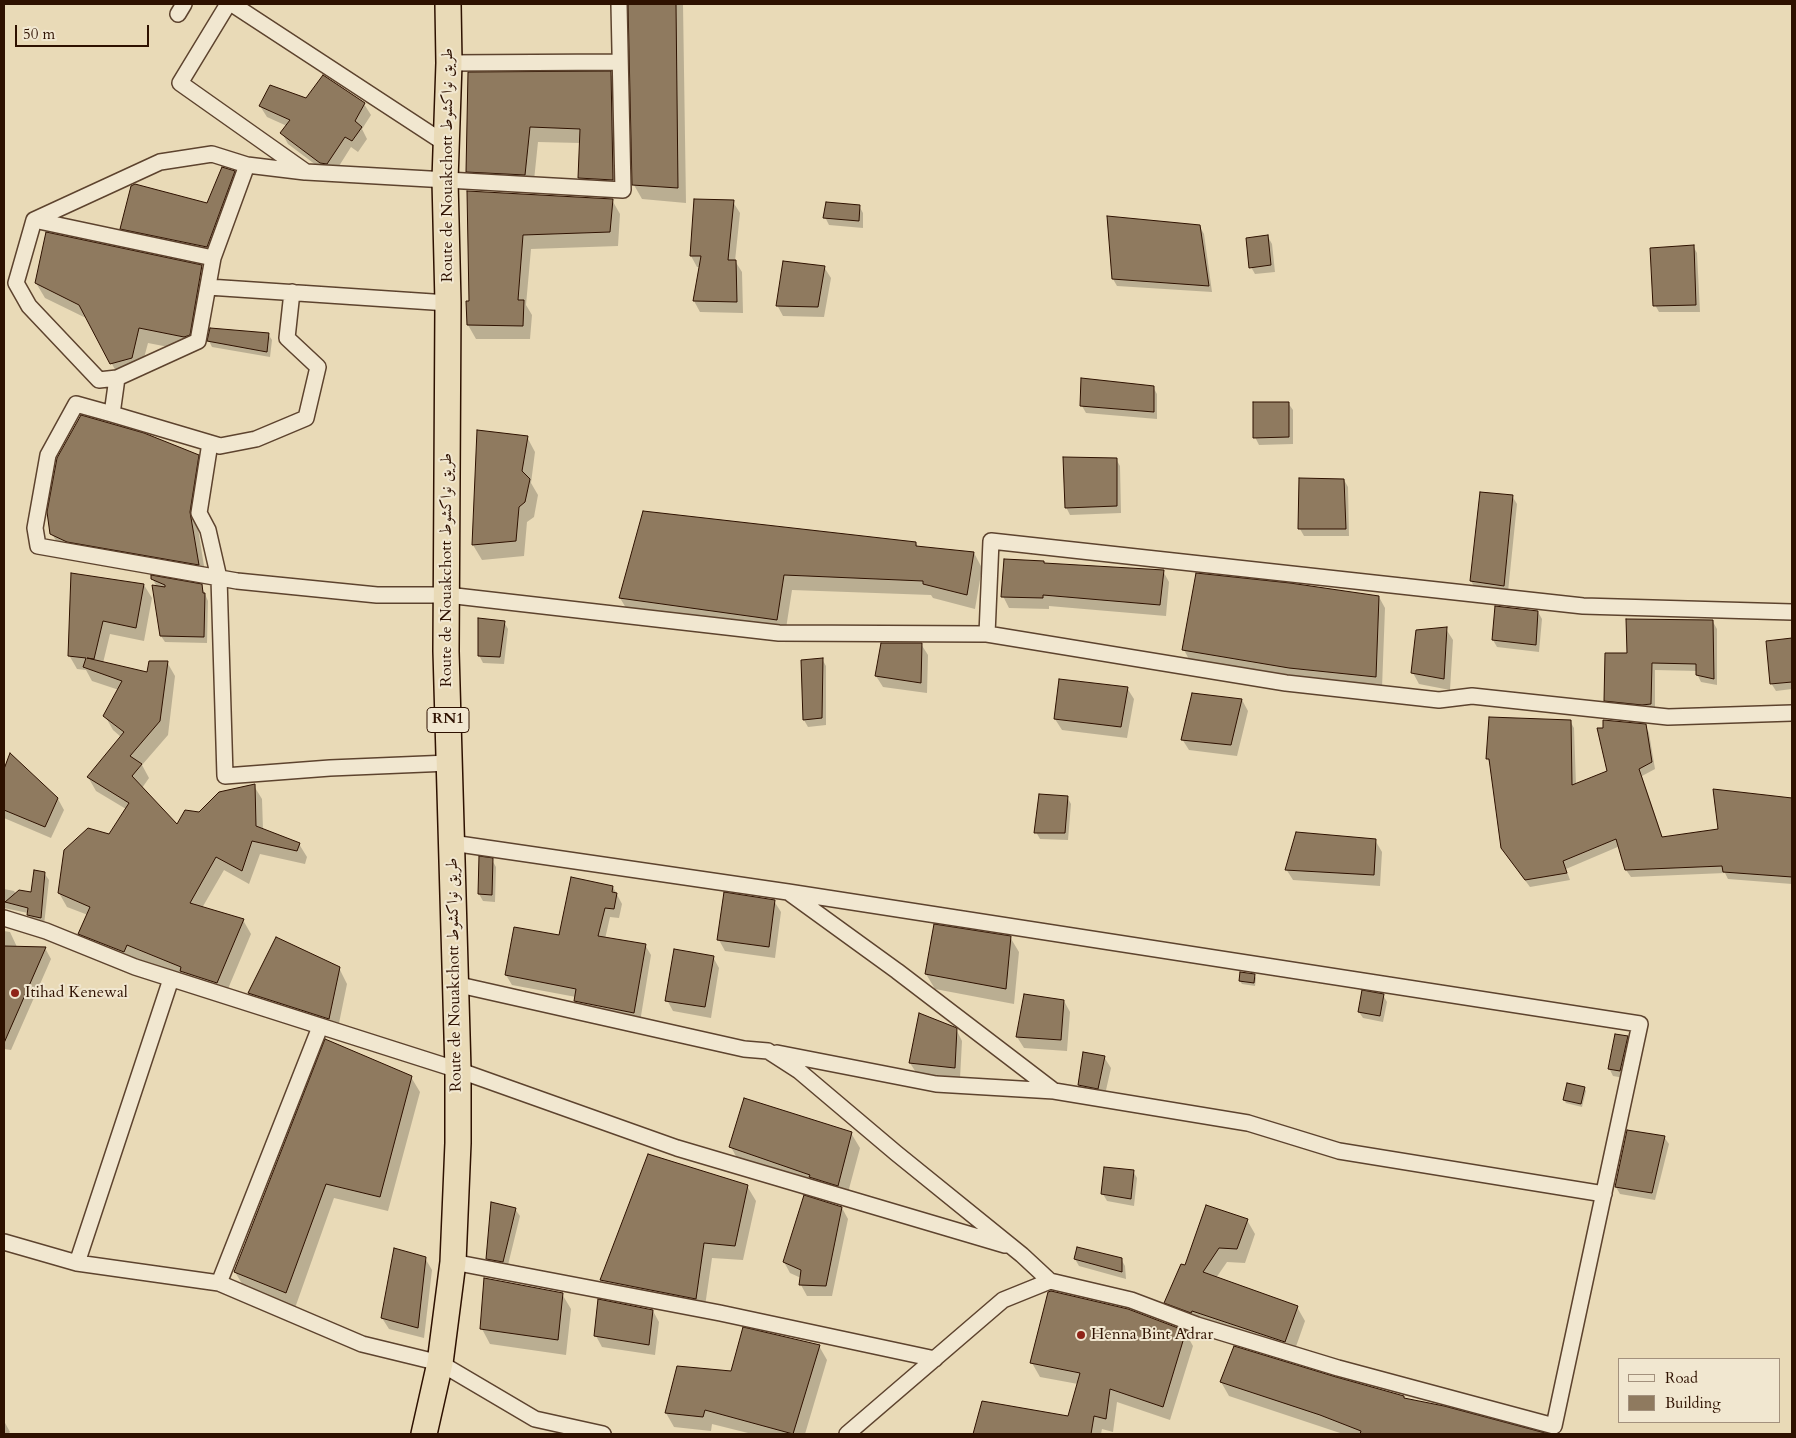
<!DOCTYPE html>
<meta charset="utf-8">
<style>
body{margin:0}
#map{position:relative;width:1796px;height:1438px;overflow:hidden;background:#e9dab7;font-family:Cardo,serif}
canvas{display:block}
.frame{position:absolute;inset:0;border:5px solid #2e1100;pointer-events:none}
.legend{position:absolute;left:1618px;top:1358px;width:162px;height:65px;box-sizing:border-box;background:#f1e7d0;border:1px solid #a3917d;margin:0;padding:6px 9px;list-style:none;font-size:15px;color:#2e1100}
.legend li{display:flex;align-items:center;gap:10px;height:25px}
.legend b{width:25px;border:1px solid #a3917d}
.scale{position:absolute;left:15px;top:25px;width:134px;height:22px;box-sizing:border-box;border:2px solid #2e1100;border-top:0;padding-left:6px;font-size:15px;line-height:18px;white-space:nowrap;color:#2e1100;-webkit-text-stroke:4px #f1e7d0;paint-order:stroke}
</style>
<div id="map">
<canvas width="1796" height="1438"></canvas>
<div class="frame"></div>
<ul class="legend">
<li><b style="height:6px;background:#f1e7d0"></b>Road</li>
<li><b style="height:14px;background:#8f7a5f"></b>Building</li>
</ul>
<div class="scale">50 m</div>
</div>
<script>
const ctx = document.querySelector('canvas').getContext('2d');
ctx.lineJoin = 'round';
function paint(path, color) { ctx.fillStyle = color; ctx.fill(path, 'evenodd'); }
const shape = rows => new Path2D(rows.map(r => 'M' + r).join(''));
function trace(path, color, width, dash) { ctx.strokeStyle = color; ctx.lineWidth = width; ctx.lineCap = dash ? 'butt' : 'round'; ctx.setLineDash(dash || []); ctx.stroke(path); }
function drawText(font, color, halo, rows, align = 'center') {
  ctx.font = font + ' Cardo,Amiri,serif'; ctx.lineWidth = 4; ctx.setLineDash([]); ctx.textBaseline = 'middle'; ctx.strokeStyle = halo; ctx.fillStyle = color; for (const [text, x, y, turn = 0] of rows) {
    ctx.save(); ctx.translate(x, y); ctx.rotate((+turn || 0) * Math.PI / 180); ctx.textAlign = isNaN(turn) ? turn : align; if (halo) ctx.strokeText(text, 0, 0); ctx.fillText(text, 0, 0); ctx.restore();
  }
}
paint(shape([
 [629,4,683,4,686,203,642,199,634,185],
 [610,73,619,88,621,195,588,193,579,178,580,143,538,142,533,190,476,186,467,171,469,74],
 [306,100,364,104,371,115,362,129,367,139,358,152,351,147,334,174,328,174,288,144,282,133,287,126,267,117,260,106],
 [234,172,240,183,213,258,128,240,121,228,208,204],
 [469,192,612,200,620,214,618,246,531,249,526,305,532,315,530,339,476,339,468,325,470,302],
 [733,202,740,213,735,261,742,272,743,313,700,312,694,301,700,267,697,267,691,256],
 [859,206,863,213,863,228,829,225,825,217],
 [1200,227,1204,234,1212,292,1117,286,1113,279],
 [1268,237,1272,244,1275,272,1255,274,1251,267],
 [1693,246,1697,253,1700,312,1659,312,1655,305],
 [201,266,210,282,198,350,194,352,148,343,140,373,120,379,88,319,45,298,36,283],
 [824,267,831,278,824,317,783,316,777,305],
 [268,334,272,340,270,357,212,347,209,341],
 [1153,387,1157,394,1157,419,1086,413,1082,406],
 [1288,403,1293,410,1293,444,1259,445,1255,437],
 [527,437,535,452,531,483,538,495,534,517,527,522,524,556,482,560,473,545],
 [198,456,207,471,198,528,206,579,61,549,52,534],
 [1116,459,1120,466,1121,513,1070,515,1066,507],
 [1344,480,1348,487,1349,536,1304,536,1300,529],
 [1512,496,1517,504,1508,592,1475,588,1471,581],
 [916,543,918,547,974,553,982,568,975,609,933,598,931,595,792,590,785,635,629,613,620,598],
 [1045,564,1163,571,1169,582,1166,616,1049,606,1049,609,1009,608,1003,596],
 [73,574,144,585,152,598,144,641,110,634,103,663,147,673,167,662,175,676,168,735,142,765,149,778,142,788,177,826,254,786,262,799,263,830,299,844,307,857,305,864,260,854,249,884,224,870,202,908,243,920,251,934,225,996,135,958,132,965,87,947,79,934,88,915,67,907,59,893,109,835,126,809,96,791,88,777,121,737,113,730,105,716,119,690,92,681,86,670,77,669,69,655],
 [152,578,201,585,208,601,207,643,165,642,161,636,157,587],
 [1379,597,1385,608,1382,688,1296,679,1190,661,1184,650],
 [1538,612,1542,619,1539,652,1497,647,1493,640],
 [504,622,508,629,504,664,483,663,479,655],
 [1713,622,1717,629,1717,685,1701,682,1697,674,1697,671,1655,670,1655,711,1609,708,1605,700,1628,655],
 [1446,629,1453,640,1450,690,1419,684,1413,673],
 [1792,639,1792,689,1776,691,1771,683,1767,642],
 [921,644,928,655,927,693,883,687,876,676],
 [822,659,826,666,826,725,808,727,804,720],
 [1060,680,1127,688,1134,699,1127,738,1062,730,1055,719],
 [1242,700,1248,711,1237,756,1189,750,1182,739],
 [1570,721,1574,728,1576,785,1608,772,1645,725,1649,733,1655,769,1642,776,1663,838,1719,830,1714,790,1792,799,1792,884,1728,879,1725,873,1631,877,1626,870,1620,846,1566,869,1570,880,1530,887,1507,856,1491,765,1487,758],
 [11,755,58,799,64,810,51,838,4,818,4,773],
 [1067,797,1071,804,1068,840,1040,839,1036,832],
 [1375,840,1382,852,1380,886,1293,880,1286,869],
 [492,860,496,867,495,902,483,901,479,894],
 [44,873,49,880,44,925,32,922,28,913,4,908,4,889,14,891,16,894,32,893],
 [613,887,622,904,619,918,610,917,605,939,645,945,651,955,640,1022,581,1011,575,1001,576,997,512,985,506,975,560,936],
 [774,901,781,912,775,958,725,951,719,940],
 [4,931,10,932,17,947,45,948,51,959,11,1050,4,1049],
 [1010,937,1019,952,1014,1004,935,989,926,974],
 [713,957,719,968,711,1018,673,1011,667,1000],
 [339,968,347,984,337,1033,258,1008,249,993],
 [1254,975,1256,978,1255,986,1242,984,1240,981],
 [1383,995,1387,1002,1383,1022,1363,1018,1359,1012],
 [1064,1001,1070,1012,1067,1051,1024,1048,1017,1037],
 [956,1029,962,1041,960,1079,917,1074,910,1063],
 [1627,1038,1631,1045,1624,1078,1613,1076,1609,1068],
 [1104,1057,1111,1068,1104,1099,1085,1096,1079,1085],
 [411,1077,420,1092,388,1211,334,1198,295,1308,244,1287,235,1272],
 [1568,1084,1584,1088,1586,1091,1582,1107,1566,1103,1564,1100],
 [1628,1131,1664,1137,1669,1144,1655,1200,1620,1194,1616,1187],
 [851,1133,860,1148,846,1200,739,1162,731,1147],
 [649,1155,747,1186,756,1201,743,1260,712,1258,704,1313,610,1295,601,1280],
 [1133,1171,1137,1178,1134,1206,1107,1201,1103,1194],
 [842,1208,848,1219,832,1296,807,1296,801,1285,801,1278,790,1273,784,1262],
 [515,1209,520,1216,507,1269,491,1266,487,1258],
 [1247,1220,1255,1234,1245,1263,1227,1262,1216,1278,1297,1307,1305,1321,1293,1355,1174,1317,1166,1303,1186,1267],
 [425,1258,432,1270,424,1338,389,1329,382,1318],
 [1075,1259,1121,1259,1125,1266,1126,1279,1079,1266],
 [562,1294,571,1309,566,1355,490,1344,482,1329],
 [653,1311,659,1322,655,1355,602,1347,596,1336],
 [1185,1332,1193,1346,1170,1420,1117,1402,1113,1432,1102,1429,1101,1434,974,1434,983,1402,1069,1418,1078,1384,1040,1377,1032,1363],
 [819,1346,827,1360,805,1434,752,1434,712,1424,711,1431,674,1427,666,1413,732,1373],
 [1221,1382,1404,1397,1405,1400,1537,1432,1538,1434,1343,1434,1229,1396],
 [4,1421,10,1432,8,1434,4,1434]
]), '#0003');
const building = shape([
 [628,4,676,4,678,188,632,185,628,4],
 [611,71,613,180,578,178,580,129,530,127,525,175,466,172,468,72,611,71],
 [323,75,365,103,355,121,362,127,352,141,345,137,327,164,320,163,280,133,290,120,259,106,270,85,306,98,323,75],
 [222,167,235,171,207,247,120,229,131,186,135,184,207,203,222,167],
 [467,191,613,199,610,232,523,235,518,300,524,300,523,326,467,325,466,301,469,301,467,191],
 [694,199,734,200,728,260,736,260,737,302,693,301,701,256,690,256,694,199],
 [826,202,860,205,859,221,823,218,826,202],
 [1107,216,1200,225,1209,286,1112,279,1107,216],
 [46,232,202,265,190,335,184,337,139,328,132,358,110,364,79,305,35,283,46,232],
 [1268,235,1271,265,1249,268,1246,238,1268,235],
 [1694,245,1696,305,1653,306,1650,248,1694,245],
 [783,261,825,266,818,307,776,306,783,261],
 [210,328,269,333,267,352,207,341,210,328],
 [1081,378,1154,386,1154,412,1080,406,1081,378],
 [1253,402,1289,402,1289,437,1253,438,1253,402],
 [81,415,144,433,199,455,190,512,199,565,67,542,50,534,47,512,57,458,81,415],
 [477,430,528,436,522,471,530,479,525,502,519,507,516,541,472,545,477,430],
 [1063,457,1117,458,1117,506,1065,508,1063,457],
 [1299,478,1344,479,1346,529,1298,529,1299,478],
 [1480,492,1513,495,1504,586,1470,581,1480,492],
 [643,511,916,542,916,546,974,552,967,595,923,584,923,581,784,575,777,620,619,598,643,511],
 [1004,559,1044,561,1044,563,1164,570,1160,605,1043,595,1043,598,1001,597,1004,559],
 [71,573,144,584,136,628,103,621,94,659,87,658,147,672,149,661,168,661,160,721,130,756,142,764,132,776,177,824,185,810,199,812,219,792,255,784,256,826,300,843,297,851,252,841,242,871,216,857,190,903,244,919,217,983,180,971,181,967,127,945,124,952,78,934,90,907,58,893,64,850,88,828,109,834,129,803,87,777,124,732,103,716,122,681,83,667,86,658,68,656,71,573],
 [1196,573,1290,583,1379,596,1376,677,1289,668,1182,650,1196,573],
 [151,575,202,584,203,593,205,593,204,637,160,636,152,585,165,587,165,585,151,579,151,575],
 [1495,606,1538,611,1536,645,1492,640,1495,606],
 [478,618,505,621,500,657,478,656,478,618],
 [1626,619,1713,620,1714,679,1696,675,1696,664,1652,663,1651,704,1642,705,1604,701,1605,653,1627,653,1626,619],
 [1447,627,1444,679,1411,673,1416,630,1447,627],
 [1792,638,1792,682,1770,684,1766,641,1792,638],
 [881,643,922,643,921,683,875,676,881,643],
 [823,658,822,718,803,720,801,660,823,658],
 [1059,679,1128,687,1121,727,1054,719,1059,679],
 [1192,693,1242,699,1231,745,1181,740,1192,693],
 [1489,717,1571,720,1572,785,1607,771,1597,728,1603,728,1603,720,1646,724,1652,762,1639,769,1662,837,1718,829,1713,789,1792,798,1792,877,1723,872,1722,866,1625,870,1616,839,1563,861,1567,873,1525,880,1501,848,1489,759,1486,759,1489,717],
 [10,753,58,798,45,827,4,810,4,769,10,753],
 [1039,794,1068,796,1065,833,1034,833,1039,794],
 [1296,832,1376,839,1374,875,1285,870,1296,832],
 [479,856,493,858,492,895,478,894,479,856],
 [34,870,45,872,41,918,27,915,28,908,5,902,19,890,31,892,34,870],
 [571,877,613,886,612,892,617,893,614,909,605,908,598,936,646,944,634,1013,574,1001,576,989,505,975,514,927,559,935,571,877],
 [724,892,775,900,769,947,717,940,724,892],
 [934,924,1011,936,1006,989,925,974,934,924],
 [276,937,340,967,329,1019,248,993,276,937],
 [4,946,46,947,4,1043,4,946],
 [674,949,714,956,705,1007,665,1001,674,949],
 [1240,972,1255,974,1254,983,1239,981,1240,972],
 [1362,990,1384,994,1380,1016,1358,1012,1362,990],
 [1024,994,1064,1000,1061,1040,1016,1037,1024,994],
 [919,1013,957,1028,955,1068,909,1063,919,1013],
 [1615,1034,1628,1036,1620,1071,1608,1069,1615,1034],
 [325,1039,412,1076,380,1197,326,1184,286,1293,234,1272,325,1039],
 [1083,1052,1105,1056,1098,1089,1078,1085,1083,1052],
 [1567,1083,1585,1087,1581,1104,1563,1100,1567,1083],
 [744,1098,852,1132,838,1186,809,1177,810,1175,729,1147,744,1098],
 [1627,1130,1665,1136,1652,1193,1615,1187,1627,1130],
 [648,1154,748,1185,735,1246,704,1243,696,1299,600,1280,648,1154],
 [1104,1167,1134,1170,1131,1199,1101,1194,1104,1167],
 [804,1195,842,1207,826,1286,799,1285,801,1270,783,1262,804,1195],
 [491,1202,516,1208,503,1262,486,1259,491,1202],
 [1206,1205,1248,1219,1237,1249,1219,1248,1203,1272,1298,1306,1285,1342,1192,1311,1191,1313,1164,1303,1181,1264,1185,1265,1206,1205],
 [1077,1247,1122,1258,1122,1272,1074,1259,1077,1247],
 [394,1248,426,1257,418,1328,381,1318,394,1248],
 [484,1278,563,1293,558,1340,480,1329,484,1278],
 [1051,1291,1128,1309,1186,1331,1163,1407,1110,1389,1106,1419,1094,1416,1091,1434,973,1434,982,1401,1068,1416,1080,1373,1030,1363,1048,1292,1051,1291],
 [598,1299,653,1310,649,1345,594,1336,598,1299],
 [743,1327,820,1345,793,1434,705,1410,703,1417,665,1413,677,1366,731,1371,743,1327],
 [1234,1346,1336,1377,1404,1396,1404,1398,1444,1406,1549,1434,1360,1434,1361,1431,1320,1415,1220,1382,1234,1346]
]);
paint(building, '#8f7a5f');
trace(building, '#2e1100', 1);
const minor = shape([
 [228,4,180,83,306,172,623,190,619,4],
 [232,4,446,144],
 [178,14,184,4],
 [449,63,620,62],
 [247,165,213,258,34,220,160,162,212,154,247,165,305,172],
 [34,220,16,283,29,306,99,380,117,378,198,341,213,258],
 [208,287,448,303],
 [117,378,112,414,220,446,256,439,306,418,318,367,287,338,292,292],
 [112,414,76,404,48,455,35,528,38,546,237,581,377,595,447,595,779,633,987,634,1286,683,1439,700,1472,696,1668,717,1792,713],
 [210,443,199,513,208,530,219,578,225,776,330,768,449,763],
 [987,634,991,541,1583,606,1792,612],
 [452,843,788,892,897,971,1054,1091,1248,1123,1339,1151,1604,1194],
 [4,918,46,931,135,967,458,1070,677,1148,1005,1245],
 [455,984,744,1049,768,1051,799,1071,896,1153,1022,1255,1050,1281,1131,1300,1197,1325,1338,1368,1554,1426,1640,1024,788,892],
 [777,1053,936,1084,1054,1091],
 [4,1242,77,1263,219,1283,362,1344,440,1363,535,1419,603,1434],
 [453,1262,720,1313,935,1359],
 [77,1263,171,979],
 [219,1283,320,1027],
 [847,1434,1003,1300,1050,1281]
]);
const trunk = shape([
 [424,1434,440,1363,453,1262,458,1143,458,1070,446,651,448,303,445,180,449,63,448,4]
]);
trace(minor, '#5d432e', 18);
trace(trunk, '#2e1100', 28);
trace(minor, '#f1e7d0', 15);
trace(trunk, '#e9dab7', 25);
for (const [x, y, r, color] of [
 [15,993,5,"#8f2418"],
 [1081,1335,5,"#8f2418"]
]) { const dot = new Path2D(); dot.arc(x, y, r, 0, 2 * Math.PI); ctx.fillStyle = color; ctx.fill(dot); trace(dot, '#f1e7d0', 2); }
for (const [x, y, w] of [
 [448,720,42]
]) { const box = new Path2D(); box.roundRect(x - w / 2, y - 12.5, w, 25, 4); ctx.fillStyle = '#f1e7d0'; ctx.fill(box); trace(box, '#2e1100', 1); }
drawText('bold 15px', '#2e1100', null, [
 ["RN1",448,720]
]);
drawText('16px', '#2e1100', '#f1e7d0', [
 ["Route de Nouakchott طريق نواكشوط",448,165,-90],
 ["Route de Nouakchott طريق نواكشوط",447,570,-90],
 ["Route de Nouakchott طريق نواكشوط",455,975,-91]
]);
drawText('16px', '#2e1100', '#f1e7d0', [
 ["Itihad Kenewal",25,993],
 ["Henna Bint Adrar",1091,1335]
], 'left');
</script>
